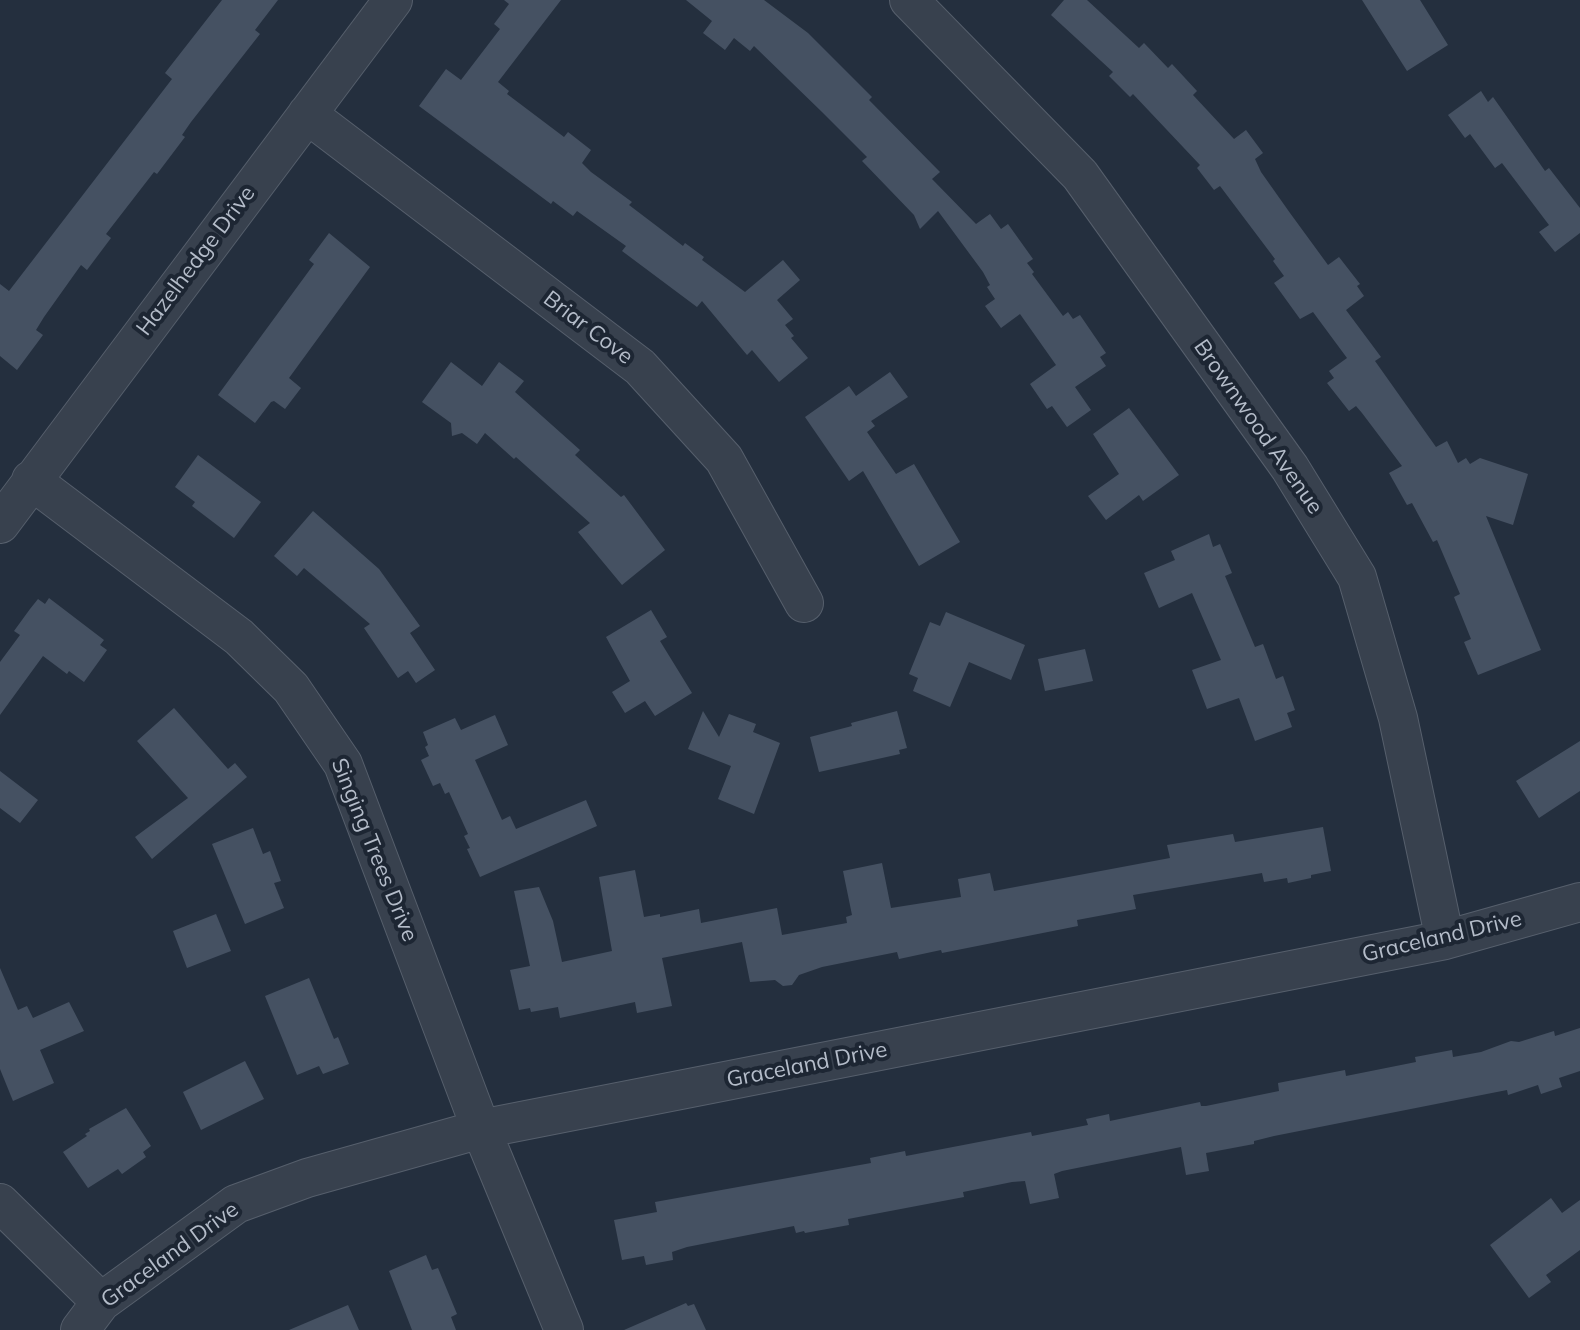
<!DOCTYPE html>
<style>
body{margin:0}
canvas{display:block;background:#242f3e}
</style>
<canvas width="1580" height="1330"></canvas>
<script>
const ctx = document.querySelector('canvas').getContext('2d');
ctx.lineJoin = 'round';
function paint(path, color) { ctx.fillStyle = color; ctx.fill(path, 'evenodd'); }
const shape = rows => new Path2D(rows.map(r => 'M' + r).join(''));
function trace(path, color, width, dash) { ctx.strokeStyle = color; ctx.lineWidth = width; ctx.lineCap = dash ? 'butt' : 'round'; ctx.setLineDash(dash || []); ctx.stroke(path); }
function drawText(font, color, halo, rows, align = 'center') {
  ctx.font = font + ' Mulish,sans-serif'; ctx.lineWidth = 8; ctx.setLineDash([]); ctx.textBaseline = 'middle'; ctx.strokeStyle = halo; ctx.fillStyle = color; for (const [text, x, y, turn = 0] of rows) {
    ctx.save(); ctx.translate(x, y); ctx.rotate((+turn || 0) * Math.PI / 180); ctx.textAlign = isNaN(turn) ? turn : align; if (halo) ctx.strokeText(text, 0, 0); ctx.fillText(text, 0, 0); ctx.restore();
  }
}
paint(shape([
 [222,0,278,0,255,30,260,34,191,122,182,135,185,137,157,174,154,172,106,234,111,238,87,270,81,265,44,317,36,330,43,335,17,370,0,356,0,284,9,291,172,79,165,73],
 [504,0,561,0,498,82,509,91,507,94,564,137,568,132,591,150,582,163,591,172,632,202,629,205,683,246,685,243,704,257,702,260,745,292,783,260,800,280,777,300,793,319,785,325,794,336,791,338,808,358,779,382,752,350,747,355,702,301,697,307,622,251,626,246,577,211,573,216,553,201,551,204,419,106,446,69,461,80,500,29,494,24,509,4],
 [686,0,764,0,808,33,872,97,869,100,940,172,932,179,976,224,990,214,1001,229,1008,224,1033,259,1027,263,1034,272,1032,274,1063,316,1068,312,1073,319,1080,315,1106,353,1100,357,1106,366,1075,387,1091,410,1067,427,1052,406,1047,409,1030,384,1056,365,1020,314,1001,328,985,306,995,299,987,287,990,285,983,272,938,211,920,229,914,215,862,161,867,157,822,112,754,46,750,51,734,38,725,50,703,33,712,21],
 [1064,0,1087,0,1139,48,1144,43,1168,68,1172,64,1197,91,1193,95,1234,139,1246,130,1263,153,1255,159,1261,172,1290,213,1328,265,1339,257,1360,284,1357,286,1364,296,1346,310,1381,357,1375,361,1436,447,1447,441,1458,463,1466,458,1470,464,1480,458,1528,474,1513,525,1486,516,1541,650,1478,675,1464,642,1471,639,1454,597,1460,594,1437,540,1433,542,1412,503,1407,505,1389,473,1402,466,1362,413,1356,406,1349,411,1327,383,1334,378,1329,371,1347,358,1313,312,1300,319,1274,283,1284,276,1273,261,1275,259,1220,186,1214,190,1197,168,1200,165,1133,94,1130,97,1109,76,1113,72,1051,15],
 [1362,0,1420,0,1448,45,1407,71],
 [1481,91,1488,102,1493,97,1545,171,1549,168,1580,208,1580,233,1555,252,1539,232,1549,225,1502,163,1495,168,1470,134,1465,138,1448,115],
 [329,233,370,267,289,378,301,388,285,409,274,401,271,402,255,423,218,395,314,264,309,260],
 [451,362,482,386,499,362,524,381,515,392,580,450,575,455,621,497,624,495,665,550,622,585,578,532,590,523,516,457,514,459,485,433,477,444,462,433,452,436,451,423,422,402],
 [890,372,908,397,871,421,875,426,867,432,896,474,914,464,960,542,919,566,863,471,849,481,805,417,849,386,856,396],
 [1129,408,1179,475,1143,501,1139,495,1106,520,1088,496,1119,474,1093,434],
 [198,455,261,502,234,538,192,506,195,502,175,487],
 [313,511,379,569,420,626,410,633,435,670,416,683,408,671,398,678,364,628,370,624,304,568,297,576,274,556],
 [1209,534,1213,547,1220,544,1232,573,1225,576,1255,647,1263,644,1276,679,1283,676,1295,710,1287,713,1292,727,1255,741,1239,698,1207,709,1192,670,1221,660,1192,593,1159,608,1144,573,1175,560,1171,551],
 [49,598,104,640,100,645,107,650,84,682,69,671,67,674,43,656,0,715,0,662,20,635,14,631,30,609,38,599,45,604],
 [651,610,667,637,660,641,692,693,655,716,645,701,625,713,612,692,630,681,606,637],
 [946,612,1025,645,1011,680,969,662,950,707,913,691,918,678,909,674,930,622,940,626],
 [1085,649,1093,681,1045,691,1038,659],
 [174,708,228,769,235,763,247,777,152,859,135,837,188,798,137,741],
 [703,711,719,737,729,714,756,724,753,732,780,743,754,814,718,799,731,766,688,749],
 [897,711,907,748,899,750,900,754,819,772,810,737,852,726,851,723],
 [495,715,508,745,475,760,502,820,510,816,516,829,586,800,597,826,480,877,467,849,470,848,464,836,468,834,449,792,445,794,440,783,433,786,421,760,429,756,425,747,428,745,423,732,455,718,461,730],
 [1580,741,1580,791,1539,818,1516,781],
 [0,771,38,800,20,823,0,808],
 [1323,827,1331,871,1311,875,1311,878,1288,883,1287,878,1264,882,1262,873,1133,895,1136,909,1077,920,1078,926,942,953,941,950,899,959,897,952,822,967,799,975,792,985,783,986,775,980,750,982,742,942,662,958,672,1006,637,1013,635,1002,560,1018,558,1007,531,1012,530,1008,519,1010,510,970,530,966,514,891,539,887,553,921,562,962,612,951,599,877,635,870,644,917,660,914,660,917,699,909,701,923,777,908,782,935,847,923,846,917,852,915,843,871,882,863,891,908,961,897,958,879,990,873,994,891,1170,858,1167,845,1233,834,1235,842],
 [253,828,263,854,270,851,281,881,274,883,284,908,245,924,212,844],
 [216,914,231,951,187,968,173,931],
 [0,968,18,1010,27,1006,33,1018,69,1002,84,1031,40,1050,54,1083,13,1101,0,1069],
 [309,978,334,1039,338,1037,349,1064,323,1074,319,1066,297,1075,265,996],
 [1580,1028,1580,1071,1559,1078,1562,1087,1541,1094,1538,1085,1508,1095,1507,1090,1274,1136,1254,1141,1254,1144,1206,1153,1209,1171,1186,1175,1181,1147,1062,1171,1054,1174,1059,1198,1030,1204,1025,1181,1012,1182,963,1192,964,1197,848,1219,849,1225,805,1233,804,1231,796,1233,794,1226,687,1247,672,1252,673,1260,646,1265,644,1256,622,1260,614,1220,657,1212,655,1202,871,1163,870,1158,905,1151,906,1156,1031,1132,1032,1136,1088,1125,1086,1119,1109,1114,1110,1121,1200,1102,1201,1106,1206,1106,1279,1091,1278,1083,1345,1070,1346,1076,1416,1062,1415,1057,1452,1050,1453,1057,1481,1052,1511,1041,1519,1042,1554,1031,1555,1036],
 [245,1061,264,1099,201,1130,183,1092],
 [126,1108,151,1146,143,1152,146,1157,122,1174,118,1169,88,1188,63,1152,87,1136,85,1134,90,1131,89,1129],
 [1551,1198,1562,1213,1580,1200,1580,1250,1546,1275,1551,1282,1529,1298,1490,1245],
 [426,1255,432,1270,438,1268,457,1314,451,1317,456,1330,412,1330,389,1271],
 [686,1303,688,1306,694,1304,706,1330,624,1330],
 [348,1305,359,1330,289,1330]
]), '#455162');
const minor = shape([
 [909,0,1080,175,1290,468,1357,577,1398,718,1445,940],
 [307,114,640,367,724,459,804,603],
 [31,480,239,637,291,688,343,764,481,1129,564,1330],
 [0,524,393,0],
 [0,1203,101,1302],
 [80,1330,101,1302,236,1204,307,1178,481,1129,1445,940,1580,902]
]);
trace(minor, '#565f6c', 40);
trace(minor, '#38414e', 38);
drawText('22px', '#b4bcc9', '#1d2633', [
 ["Hazelhedge Drive",196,261,-53],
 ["Briar Cove",588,328,37],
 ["Brownwood Avenue",1258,427,55],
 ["Singing Trees Drive",374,850,68],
 ["Graceland Drive",1442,937,-13],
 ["Graceland Drive",807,1065,-11],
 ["Graceland Drive",170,1255,-36]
]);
</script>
